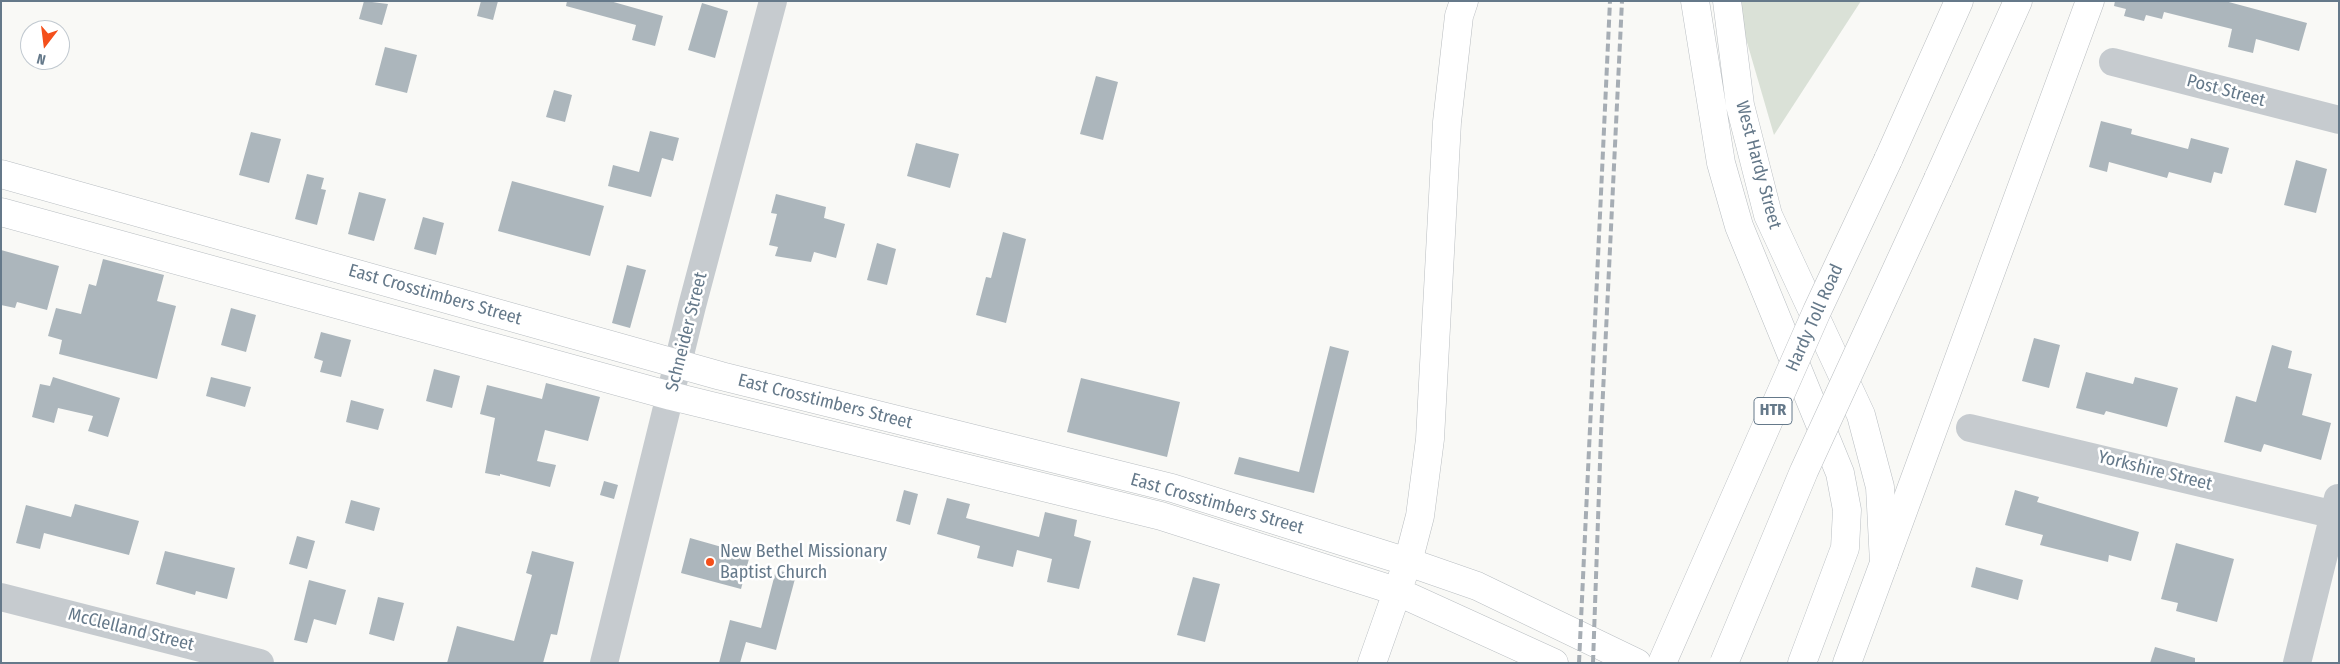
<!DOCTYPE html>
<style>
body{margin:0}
#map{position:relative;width:2340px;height:664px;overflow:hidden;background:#f9f9f6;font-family:"Fira Sans Condensed",sans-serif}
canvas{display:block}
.frame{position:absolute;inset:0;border:2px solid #65798a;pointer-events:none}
.north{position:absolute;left:20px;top:20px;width:50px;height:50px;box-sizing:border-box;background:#fff;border:1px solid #c1c9d0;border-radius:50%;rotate:195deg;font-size:14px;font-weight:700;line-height:20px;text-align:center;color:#65798a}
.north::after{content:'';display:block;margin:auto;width:18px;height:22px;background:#f44f1b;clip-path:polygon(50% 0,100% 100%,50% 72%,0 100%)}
</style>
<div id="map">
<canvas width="2340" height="664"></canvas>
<div class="frame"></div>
<div class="north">N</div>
</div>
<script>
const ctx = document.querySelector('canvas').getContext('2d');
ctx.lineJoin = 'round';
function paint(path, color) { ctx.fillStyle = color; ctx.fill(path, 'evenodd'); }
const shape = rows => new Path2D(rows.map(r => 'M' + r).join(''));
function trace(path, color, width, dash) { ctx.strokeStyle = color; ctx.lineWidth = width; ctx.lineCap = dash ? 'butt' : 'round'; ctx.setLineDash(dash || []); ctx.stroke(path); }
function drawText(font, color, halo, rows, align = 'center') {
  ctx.font = font + ' "Fira Sans Condensed",sans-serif'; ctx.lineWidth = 5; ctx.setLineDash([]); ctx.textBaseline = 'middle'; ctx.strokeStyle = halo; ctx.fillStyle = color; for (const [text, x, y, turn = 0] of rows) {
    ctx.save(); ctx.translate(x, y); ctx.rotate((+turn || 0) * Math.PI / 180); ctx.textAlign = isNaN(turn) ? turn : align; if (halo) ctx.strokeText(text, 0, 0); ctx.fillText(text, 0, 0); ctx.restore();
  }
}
paint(shape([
 [1740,1,1861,1,1774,135,1744,32]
]), '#dae1d7');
paint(shape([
 [364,1,388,4,382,25,359,19],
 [481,1,498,1,493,20,477,16],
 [567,1,610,1,663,16,655,46,632,40,636,25,566,6],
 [2115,1,2225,1,2307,23,2299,51,2256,39,2253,53,2228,47,2232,29,2164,12,2162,19,2146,15,2144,21,2124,16,2126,9,2114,6],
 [702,3,728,11,715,58,688,50],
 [385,47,417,55,407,93,375,85],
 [1096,76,1118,82,1103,140,1080,134],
 [554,90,572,95,565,122,546,117],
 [2101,121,2132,129,2131,134,2188,149,2191,138,2229,148,2222,174,2214,172,2211,183,2169,172,2167,178,2109,162,2107,172,2089,167],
 [650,131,679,138,673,161,662,158,651,197,608,186,613,165,639,172],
 [251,132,281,139,269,183,239,175],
 [916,143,959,154,950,188,907,176],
 [2296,160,2327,169,2316,213,2284,205],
 [307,174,324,178,321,189,326,190,317,225,295,219],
 [512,181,604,206,590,256,498,231],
 [359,192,386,199,374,241,348,234],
 [776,194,826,207,824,218,845,224,836,258,814,252,811,262,775,256,778,247,769,245,777,214,771,213],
 [423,217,444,223,436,255,414,249],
 [1003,232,1026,239,1006,323,976,315,986,277,991,278],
 [877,243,896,249,887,285,867,280],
 [1,250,59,266,47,310,17,302,15,308,1,305],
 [103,259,164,275,157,301,176,306,157,379,59,354,62,340,48,336,56,308,81,314,89,284,96,286],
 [627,265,646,270,630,328,612,323],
 [231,308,256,315,246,352,221,345],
 [321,332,351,340,341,377,320,372,323,361,314,358],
 [2034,338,2060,345,2049,388,2022,381],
 [2272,345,2292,351,2288,368,2312,374,2302,415,2331,423,2321,460,2264,444,2261,452,2224,442,2236,396,2256,402],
 [1330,346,1349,351,1314,493,1234,474,1239,457,1299,472],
 [434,369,460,376,452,408,426,401],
 [2086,372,2133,384,2135,377,2178,388,2167,427,2106,411,2104,415,2076,408],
 [53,377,120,398,108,437,88,431,93,416,58,408,54,423,32,417,40,384,50,386],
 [211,377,251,387,245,407,206,396],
 [1081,378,1180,402,1167,457,1067,432],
 [546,383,600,397,588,441,545,430,537,461,556,465,550,487,500,474,500,476,485,473,495,418,480,414,487,385,542,399],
 [351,400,384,409,378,430,346,422],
 [604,481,618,485,614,499,600,495],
 [904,490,918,494,910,525,896,521],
 [2015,490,2039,497,2037,502,2139,532,2131,561,2109,555,2108,562,2040,545,2043,535,2005,525],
 [947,498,970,504,966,518,1039,537,1045,512,1077,520,1074,536,1091,541,1079,589,1047,582,1052,559,1017,550,1013,567,977,558,980,546,937,534],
 [351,500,380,508,374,531,345,523],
 [75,504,139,521,129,555,44,533,40,549,16,543,26,505,71,517],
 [297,536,315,541,307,569,289,564],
 [690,538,750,555,741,589,681,573],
 [2176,543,2234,559,2217,622,2176,611,2178,603,2161,599],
 [165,551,235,568,227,599,196,591,195,595,156,584],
 [532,551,574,562,557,635,551,634,543,663,447,663,457,626,514,641,532,575,526,573],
 [1976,567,2023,580,2018,600,1971,587],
 [776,570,796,575,776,650,746,642,740,663,719,663,730,620,761,628],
 [1193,577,1220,584,1205,642,1177,635],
 [309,580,346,590,336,625,314,619,307,643,294,640],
 [378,597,404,603,394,641,369,634],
 [2155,647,2195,658,2195,663,2150,663]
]), '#acb6bc');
const major = shape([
 [1695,1,1721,163,1739,226,1840,473,1847,510,1845,548,1802,663],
 [1727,1,1740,105,1768,215,1861,415,1880,487,1884,563,1847,663],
 [1,174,721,376,1172,488,1408,562,1477,586,1637,663],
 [1,212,671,396,1161,516,1396,591,1554,663],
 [1372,663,1403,575]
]);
const highway = shape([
 [1888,160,1959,1],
 [1938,179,2018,1],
 [1408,562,1420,516,1430,439,1447,122,1459,16,1464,1],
 [1884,563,2090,1]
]);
trace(major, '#b9bec2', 29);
trace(highway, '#b9bdc0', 29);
trace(shape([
 [2113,62,2339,120],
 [1970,428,2339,516],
 [1,597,260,663],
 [604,663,692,306,773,1],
 [2297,663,2338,498]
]), '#c6cbcf', 28);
trace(major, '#fff', 28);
trace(highway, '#fff', 28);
trace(shape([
 [1579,663,1610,1],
 [1593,663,1601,434,1622,1]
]), '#a6adb4', 4, [8, 4]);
const highwayBridge = shape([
 [1662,663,1817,311,1888,160],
 [1724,663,1804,471,1938,179]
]);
trace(highwayBridge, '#b9bdc0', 29, []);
trace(highwayBridge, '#fff', 28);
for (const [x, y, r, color] of [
 [710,562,5,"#f44f1b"]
]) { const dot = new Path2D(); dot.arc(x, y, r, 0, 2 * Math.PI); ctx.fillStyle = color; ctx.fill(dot); trace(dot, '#fff', 2); }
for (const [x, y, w] of [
 [1773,411,38]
]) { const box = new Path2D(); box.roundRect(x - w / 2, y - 13.5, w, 27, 4); ctx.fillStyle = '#fff'; ctx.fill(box); trace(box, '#65798a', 1); }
drawText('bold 16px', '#65798a', null, [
 ["HTR",1773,411]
]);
drawText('18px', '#65798a', '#fff', [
 ["Post Street",2226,91,15],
 ["West Hardy Street",1758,165,75],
 ["East Crosstimbers Street",435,295,16],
 ["Hardy Toll Road",1815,318,-66],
 ["Schneider Street",687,332,-76],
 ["East Crosstimbers Street",825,402,14],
 ["Yorkshire Street",2155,471,14],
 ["East Crosstimbers Street",1217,504,16],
 ["McClelland Street",131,630,14]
]);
drawText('18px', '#65798a', '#fff', [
 ["New Bethel Missionary",720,552],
 ["Baptist Church",720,573]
], 'left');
</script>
